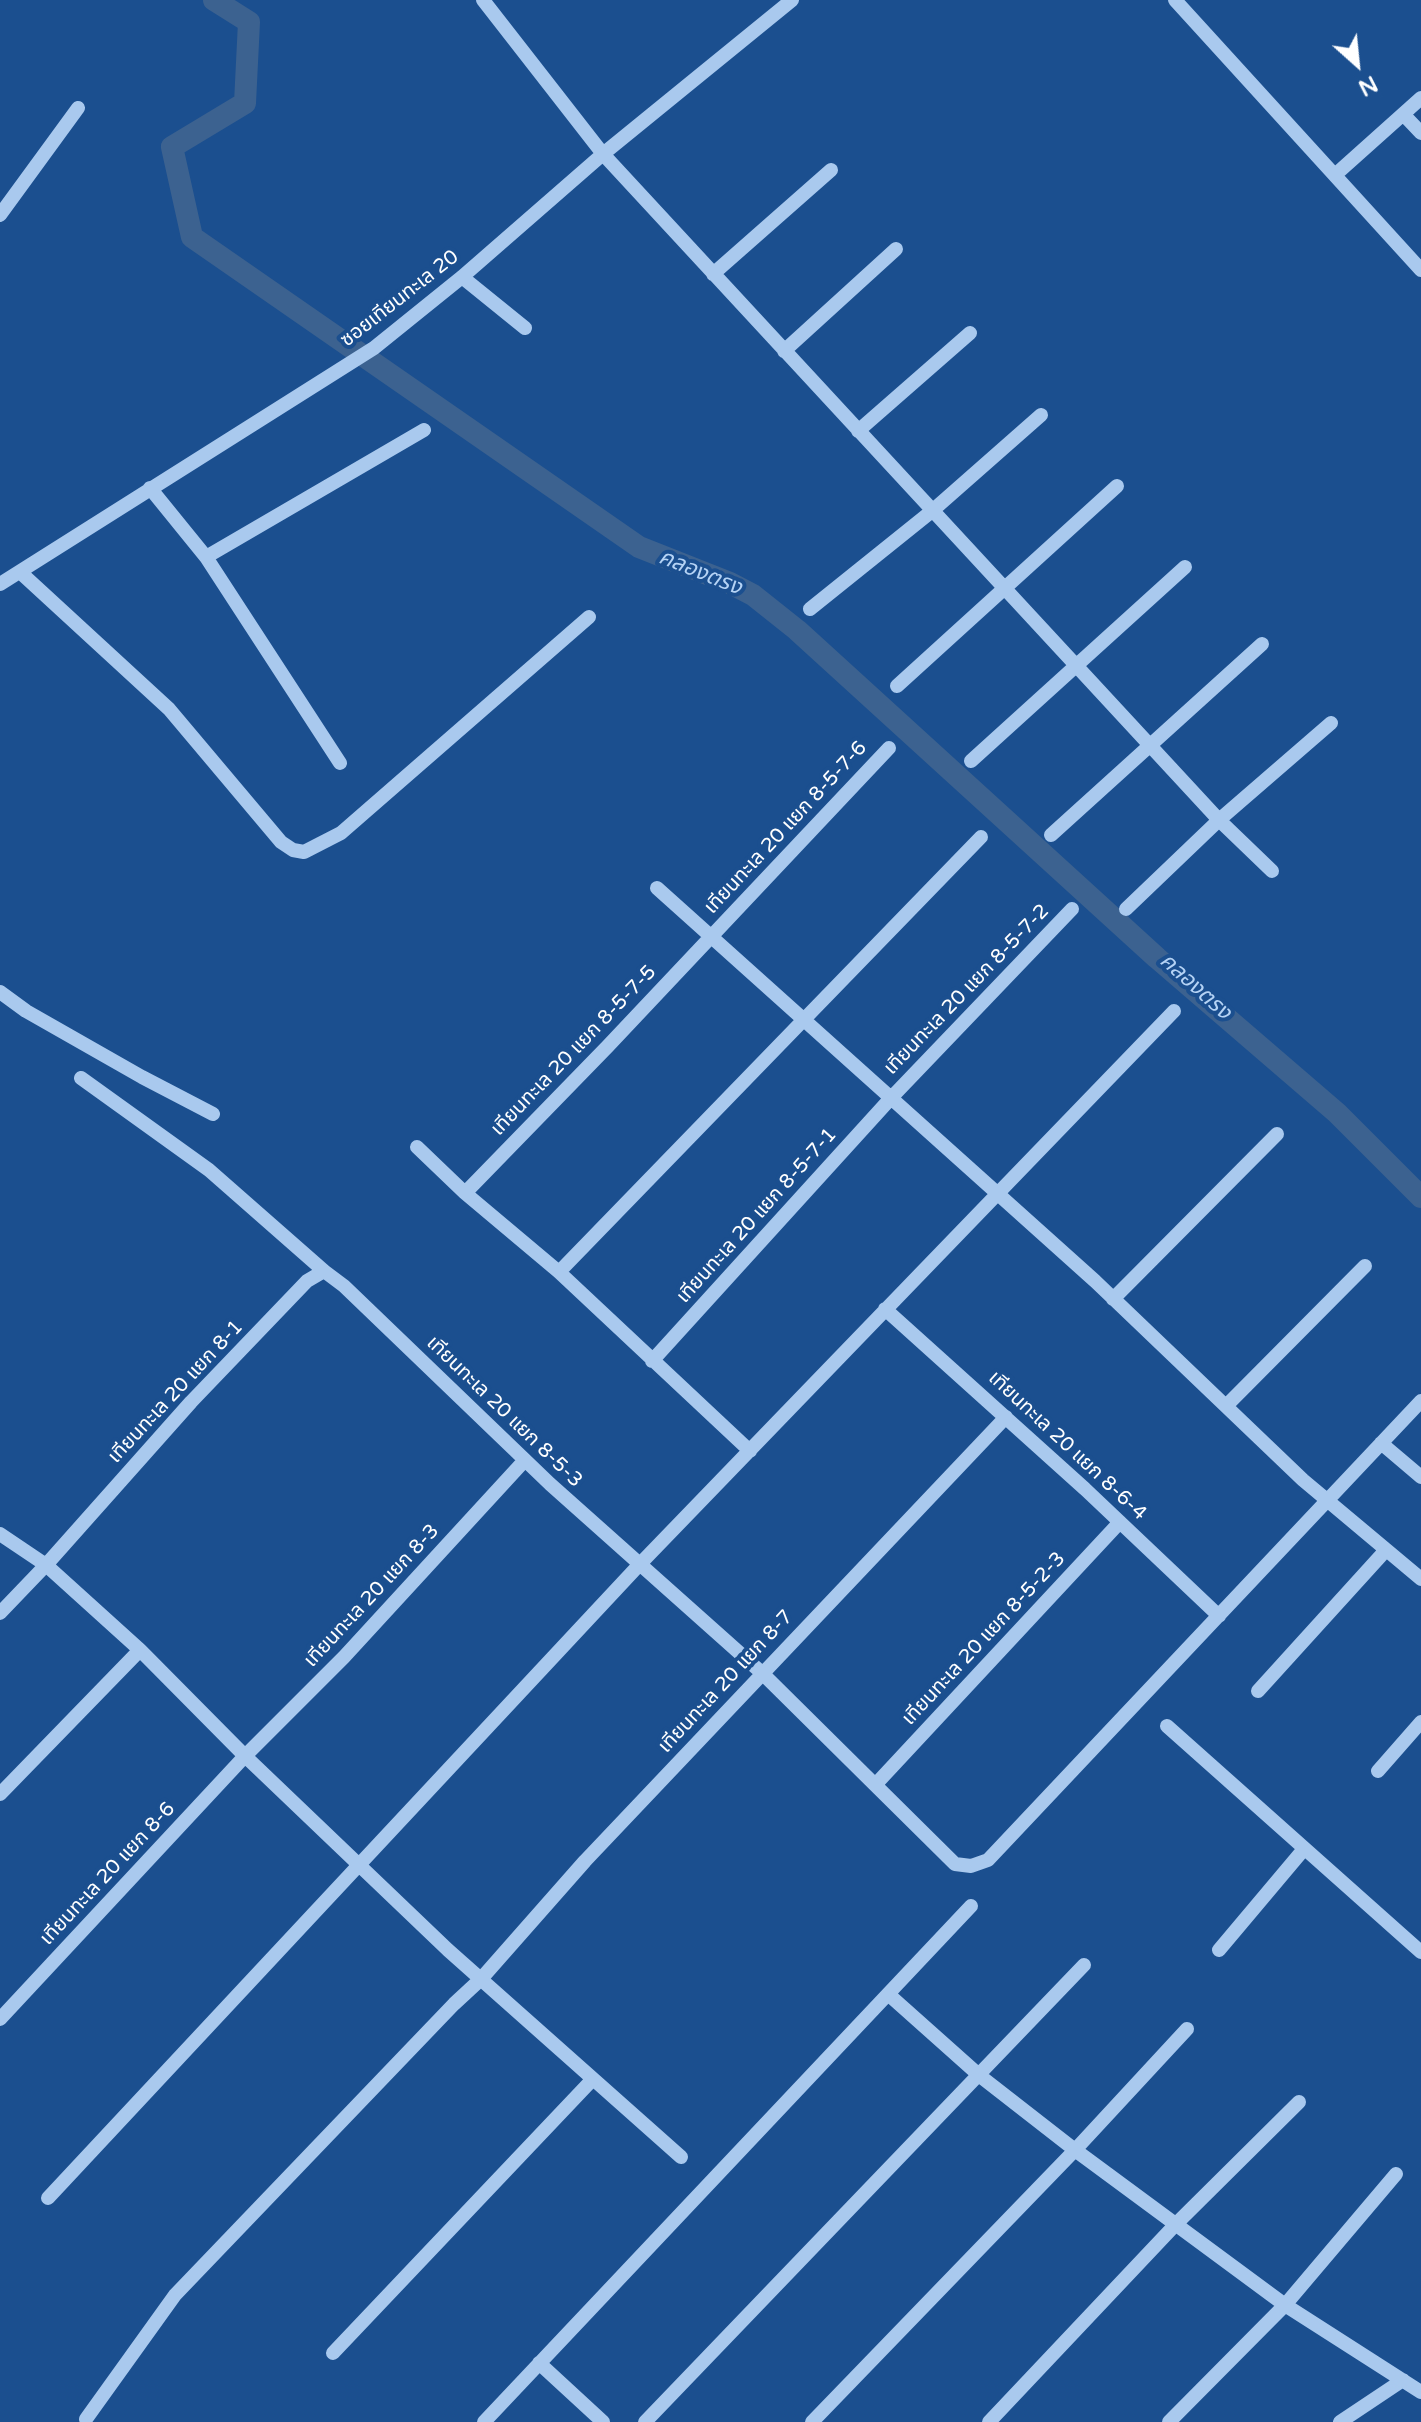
<!DOCTYPE html>
<meta charset="utf-8">
<style>
body{margin:0}
#map{position:relative;width:1421px;height:2422px;overflow:hidden;background:#1b4f8f;font-family:"Varela Round",sans-serif}
canvas{display:block}
.north{position:absolute;left:1317px;top:24px;width:80px;height:80px;-webkit-text-stroke:6px #1b4f8f;paint-order:stroke;rotate:153deg;font-size:22px;font-weight:700;line-height:32px;text-align:center;color:#fff}
.north::after{content:'';display:block;margin:auto;width:28px;height:36px;background:#fff;clip-path:polygon(50% 0,100% 100%,50% 72%,0 100%)}
</style>
<div id="map">
<canvas width="1421" height="2422"></canvas>
<div class="north">N</div>
</div>
<script>
const ctx = document.querySelector('canvas').getContext('2d');
ctx.lineJoin = 'round';
const shape = rows => new Path2D(rows.map(r => 'M' + r).join(''));
function trace(path, color, width, dash) { ctx.strokeStyle = color; ctx.lineWidth = width; ctx.lineCap = dash ? 'butt' : 'round'; ctx.setLineDash(dash || []); ctx.stroke(path); }
function drawText(font, color, halo, rows, align = 'center') {
  ctx.font = font + ' "Varela Round","Noto Sans Thai",sans-serif'; ctx.lineWidth = 8; ctx.setLineDash([]); ctx.textBaseline = 'middle'; ctx.strokeStyle = halo; ctx.fillStyle = color; for (const [text, x, y, turn = 0] of rows) {
    ctx.save(); ctx.translate(x, y); ctx.rotate((+turn || 0) * Math.PI / 180); ctx.textAlign = isNaN(turn) ? turn : align; if (halo) ctx.strokeText(text, 0, 0); ctx.fillText(text, 0, 0); ctx.restore();
  }
}
trace(shape([
 [214,0,249,22,245,103,172,147,192,237,639,547,730,583,753,595,797,630,1157,958,1337,1113,1421,1197]
]), '#3c6290', 22);
trace(shape([
 [483,0,603,154,1219,820,1272,871],
 [1175,0,1421,270],
 [1403,114,1421,133],
 [1335,175,1421,98],
 [0,215,78,108],
 [713,274,831,170],
 [462,277,525,328],
 [784,351,896,249],
 [858,431,970,333],
 [150,488,206,557,340,763],
 [206,557,424,430],
 [20,572,169,709,281,842,293,850,304,852,341,833,589,617],
 [0,584,374,348,462,277,603,154,792,0],
 [810,609,932,511,1041,415],
 [897,686,1117,486],
 [971,761,1185,567],
 [1051,835,1262,644],
 [657,888,1095,1281,1303,1480,1421,1579],
 [1126,909,1219,820,1331,723],
 [0,992,26,1011,142,1077,213,1114],
 [81,1078,209,1170,324,1271],
 [417,1147,465,1193,559,1272,750,1451],
 [465,1193,608,1046,889,748],
 [559,1272,981,837],
 [1113,1299,1277,1134],
 [885,1309,1085,1489,1219,1616],
 [652,1361,891,1098,1072,909],
 [1226,1406,1365,1266],
 [1381,1443,1421,1477],
 [0,1534,46,1565,140,1650,245,1756,448,1950,681,2157],
 [0,1613,46,1565,191,1402,307,1281,324,1271,344,1286,550,1484,762,1673,955,1864,971,1866,988,1860,1421,1401],
 [1258,1691,1386,1550],
 [1167,1726,1421,1952],
 [1378,1771,1421,1722],
 [876,1784,1120,1522],
 [0,1794,140,1650],
 [1219,1950,1304,1849],
 [888,1994,971,1906],
 [0,2019,245,1756,344,1657,525,1460],
 [48,2198,639,1565,1174,1011],
 [333,2353,592,2080],
 [539,2363,603,2422],
 [86,2419,175,2295,454,2004,481,1979,585,1861,1006,1417],
 [484,2422,888,1994,980,2076,1075,2150,1285,2305,1421,2392],
 [645,2422,1084,1965],
 [812,2422,1075,2150,1187,2029],
 [989,2422,1176,2224,1299,2102],
 [1169,2422,1285,2305,1396,2174],
 [1340,2422,1403,2380]
]), '#a9c9ee', 14);
drawText('20px', '#fff', '#1b4f8f', [
 ["ซอยเทียนทะเล 20",400,299,-38],
 ["เทียนทะเล 20 แยก 8-5-7-6",786,828,-47],
 ["เทียนทะเล 20 แยก 8-5-7-2",967,990,-46],
 ["เทียนทะเล 20 แยก 8-5-7-5",574,1051,-46],
 ["เทียนทะเล 20 แยก 8-5-7-1",757,1216,-48],
 ["เทียนทะเล 20 แยก 8-1",176,1392,-47],
 ["เทียนทะเล 20 แยก 8-5-3",504,1412,44],
 ["เทียนทะเล 20 แยก 8-6-4",1067,1446,43],
 ["เทียนทะเล 20 แยก 8-3",372,1596,-47],
 ["เทียนทะเล 20 แยก 8-5-2-3",984,1639,-47],
 ["เทียนทะเล 20 แยก 8-7",726,1682,-47],
 ["เทียนทะเล 20 แยก 8-6",108,1874,-47]
]);
drawText('italic 22px', '#b5d3f5', '#1b4f8f', [
 ["คลองตรง",700,573,22],
 ["คลองตรง",1195,987,42]
]);
</script>
